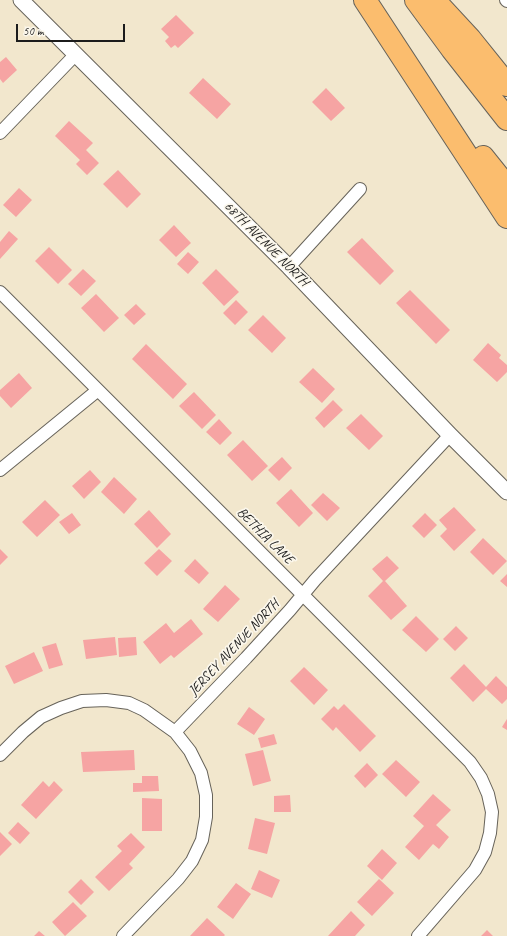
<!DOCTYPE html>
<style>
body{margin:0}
#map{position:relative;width:507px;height:936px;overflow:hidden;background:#f2e7cd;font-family:Caveat,sans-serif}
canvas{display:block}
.scale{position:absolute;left:16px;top:24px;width:109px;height:18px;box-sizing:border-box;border:2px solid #1c1c1c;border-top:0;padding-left:5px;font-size:12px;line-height:14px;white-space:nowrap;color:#1c1c1c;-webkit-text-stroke:3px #fbf7ec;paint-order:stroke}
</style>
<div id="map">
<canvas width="507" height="936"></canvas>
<div class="scale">50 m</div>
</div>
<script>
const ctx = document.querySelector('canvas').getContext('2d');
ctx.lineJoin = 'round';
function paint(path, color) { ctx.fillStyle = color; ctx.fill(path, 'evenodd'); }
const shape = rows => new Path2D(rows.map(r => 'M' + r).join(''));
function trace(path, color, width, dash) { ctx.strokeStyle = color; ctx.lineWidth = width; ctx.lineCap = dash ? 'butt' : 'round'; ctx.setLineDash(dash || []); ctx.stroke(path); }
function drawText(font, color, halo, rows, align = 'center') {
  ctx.font = font + ' Caveat,sans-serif'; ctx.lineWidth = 3.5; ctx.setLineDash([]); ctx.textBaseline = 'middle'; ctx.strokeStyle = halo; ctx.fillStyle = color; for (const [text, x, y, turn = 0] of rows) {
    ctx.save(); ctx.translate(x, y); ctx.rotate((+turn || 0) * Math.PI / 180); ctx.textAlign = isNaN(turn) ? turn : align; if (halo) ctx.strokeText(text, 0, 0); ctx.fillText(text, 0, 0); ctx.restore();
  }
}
paint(shape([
 [176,15,194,33,178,48,175,45,171,48,165,41,169,37,161,29],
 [6,57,17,70,3,83,0,79,0,62],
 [203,78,231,104,217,119,189,93],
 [326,88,345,108,331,121,312,102],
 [69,121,93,143,86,150,99,163,87,175,76,164,80,160,55,136],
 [118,170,141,194,127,208,103,184],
 [19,188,32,200,16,217,3,205],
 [174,225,191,243,176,257,159,240],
 [9,231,18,239,0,259,0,242],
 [362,238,394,271,380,285,347,252],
 [49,247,72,270,58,284,35,261],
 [188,252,199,262,188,274,177,264],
 [83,269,96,281,81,296,68,284],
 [216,269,239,292,224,306,202,283],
 [410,290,450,330,436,344,396,303],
 [96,294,119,318,104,332,81,308],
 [236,300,248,312,235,325,223,313],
 [136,304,146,314,134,325,124,315],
 [263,315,286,338,272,353,248,330],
 [488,343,501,355,499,358,507,365,507,372,497,382,473,360],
 [146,344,187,384,173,399,132,359],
 [313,368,335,389,322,403,299,382],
 [19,373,32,388,11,408,0,396,0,390],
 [194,392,216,415,202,429,179,406],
 [333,400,343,410,324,428,315,418],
 [361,414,383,436,369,450,346,428],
 [219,419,232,433,220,445,206,432],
 [243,440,268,466,252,481,227,455],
 [282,457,292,468,279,481,268,470],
 [90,470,101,482,84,499,72,486],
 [114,477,137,499,124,514,101,492],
 [291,489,313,513,299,527,276,503],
 [323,493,340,508,327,521,311,505],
 [45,500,60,515,37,537,22,522],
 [454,507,476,530,454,551,440,536,447,529,439,520],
 [149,510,171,534,157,548,134,524],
 [72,513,81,525,69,534,59,522],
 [425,513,437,525,424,538,412,526],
 [483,538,507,561,493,575,470,552],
 [0,549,8,557,0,565],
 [159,549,172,561,157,576,144,563],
 [387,556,399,568,385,581,407,606,391,620,368,596,383,581,372,569],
 [195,559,209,573,199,584,184,571],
 [507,574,507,587,500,581],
 [225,585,240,599,218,622,203,609],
 [416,616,439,639,426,652,402,630],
 [191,619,203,634,174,658,171,655,160,664,143,642,166,623,174,633],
 [456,626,468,638,455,651,443,639],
 [115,637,117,655,86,659,83,640],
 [136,637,137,655,119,657,118,638],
 [56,643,63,665,49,669,42,647],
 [34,652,43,671,14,684,5,666],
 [464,664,486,687,496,676,507,687,507,699,502,704,486,689,473,702,450,678],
 [304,667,328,690,314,705,290,681],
 [344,704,376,736,360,752,336,727,333,731,321,719,334,706,338,710],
 [249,707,265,719,254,735,237,724],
 [507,719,507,730,502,727],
 [274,734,277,744,261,748,258,738],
 [134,750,135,770,83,772,81,752],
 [263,750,271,781,253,786,245,754],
 [396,760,420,782,406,797,382,774],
 [367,763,378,775,365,788,354,776],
 [142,776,158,776,159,791,133,792,133,783,142,783],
 [43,781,49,787,54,781,63,790,36,819,21,805],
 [433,794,451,810,436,825,449,837,439,849,433,844,419,860,405,847,424,826,413,816],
 [290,795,291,812,274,812,274,796],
 [142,798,162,799,162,831,142,831],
 [255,818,275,823,267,854,248,849],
 [18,822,30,833,20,844,8,833],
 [0,832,12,844,0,856],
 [131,833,145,847,129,864,133,868,109,891,95,877,122,851,117,846],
 [382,849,397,863,382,880,367,866],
 [259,870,280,880,272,898,251,889],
 [81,879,94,892,81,905,68,892],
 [379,879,394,893,372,916,357,902],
 [236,883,251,894,233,919,217,907],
 [73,902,87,916,65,936,52,922],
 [351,911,365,925,355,936,328,936],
 [207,918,225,935,224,936,190,936],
 [487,930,493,936,481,936],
 [39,931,45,936,34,936]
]), '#f6a4a3');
const minor = shape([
 [506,0,507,1],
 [0,133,76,54],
 [289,267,360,189],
 [0,292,470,762,481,778,488,794,492,812,490,833,485,852,475,870,418,936],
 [0,470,98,390],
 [175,732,246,658,290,610,315,580,450,435],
 [0,755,23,732,41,717,61,708,82,701,106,700,129,703,144,710,175,732,190,751,201,773,206,795,206,817,202,840,192,861,178,879,123,936]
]);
const tertiary = shape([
 [21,0,289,267,450,435,507,492]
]);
const motorway = shape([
 [365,0,507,217],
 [416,0,452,49,507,119],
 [434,0,470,39,507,85],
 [483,157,507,187]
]);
trace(minor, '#67635a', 14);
trace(tertiary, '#67635a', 17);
trace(motorway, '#67635a', 24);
trace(minor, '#fff', 12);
trace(tertiary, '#fff', 15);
trace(motorway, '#fbbd6e', 22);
drawText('14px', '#1c1c1c', '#fbf7ec', [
 ["68TH AVENUE NORTH",266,244,45],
 ["BETHIA LANE",265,536,45],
 ["JERSEY AVENUE NORTH",234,648,-47]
]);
</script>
